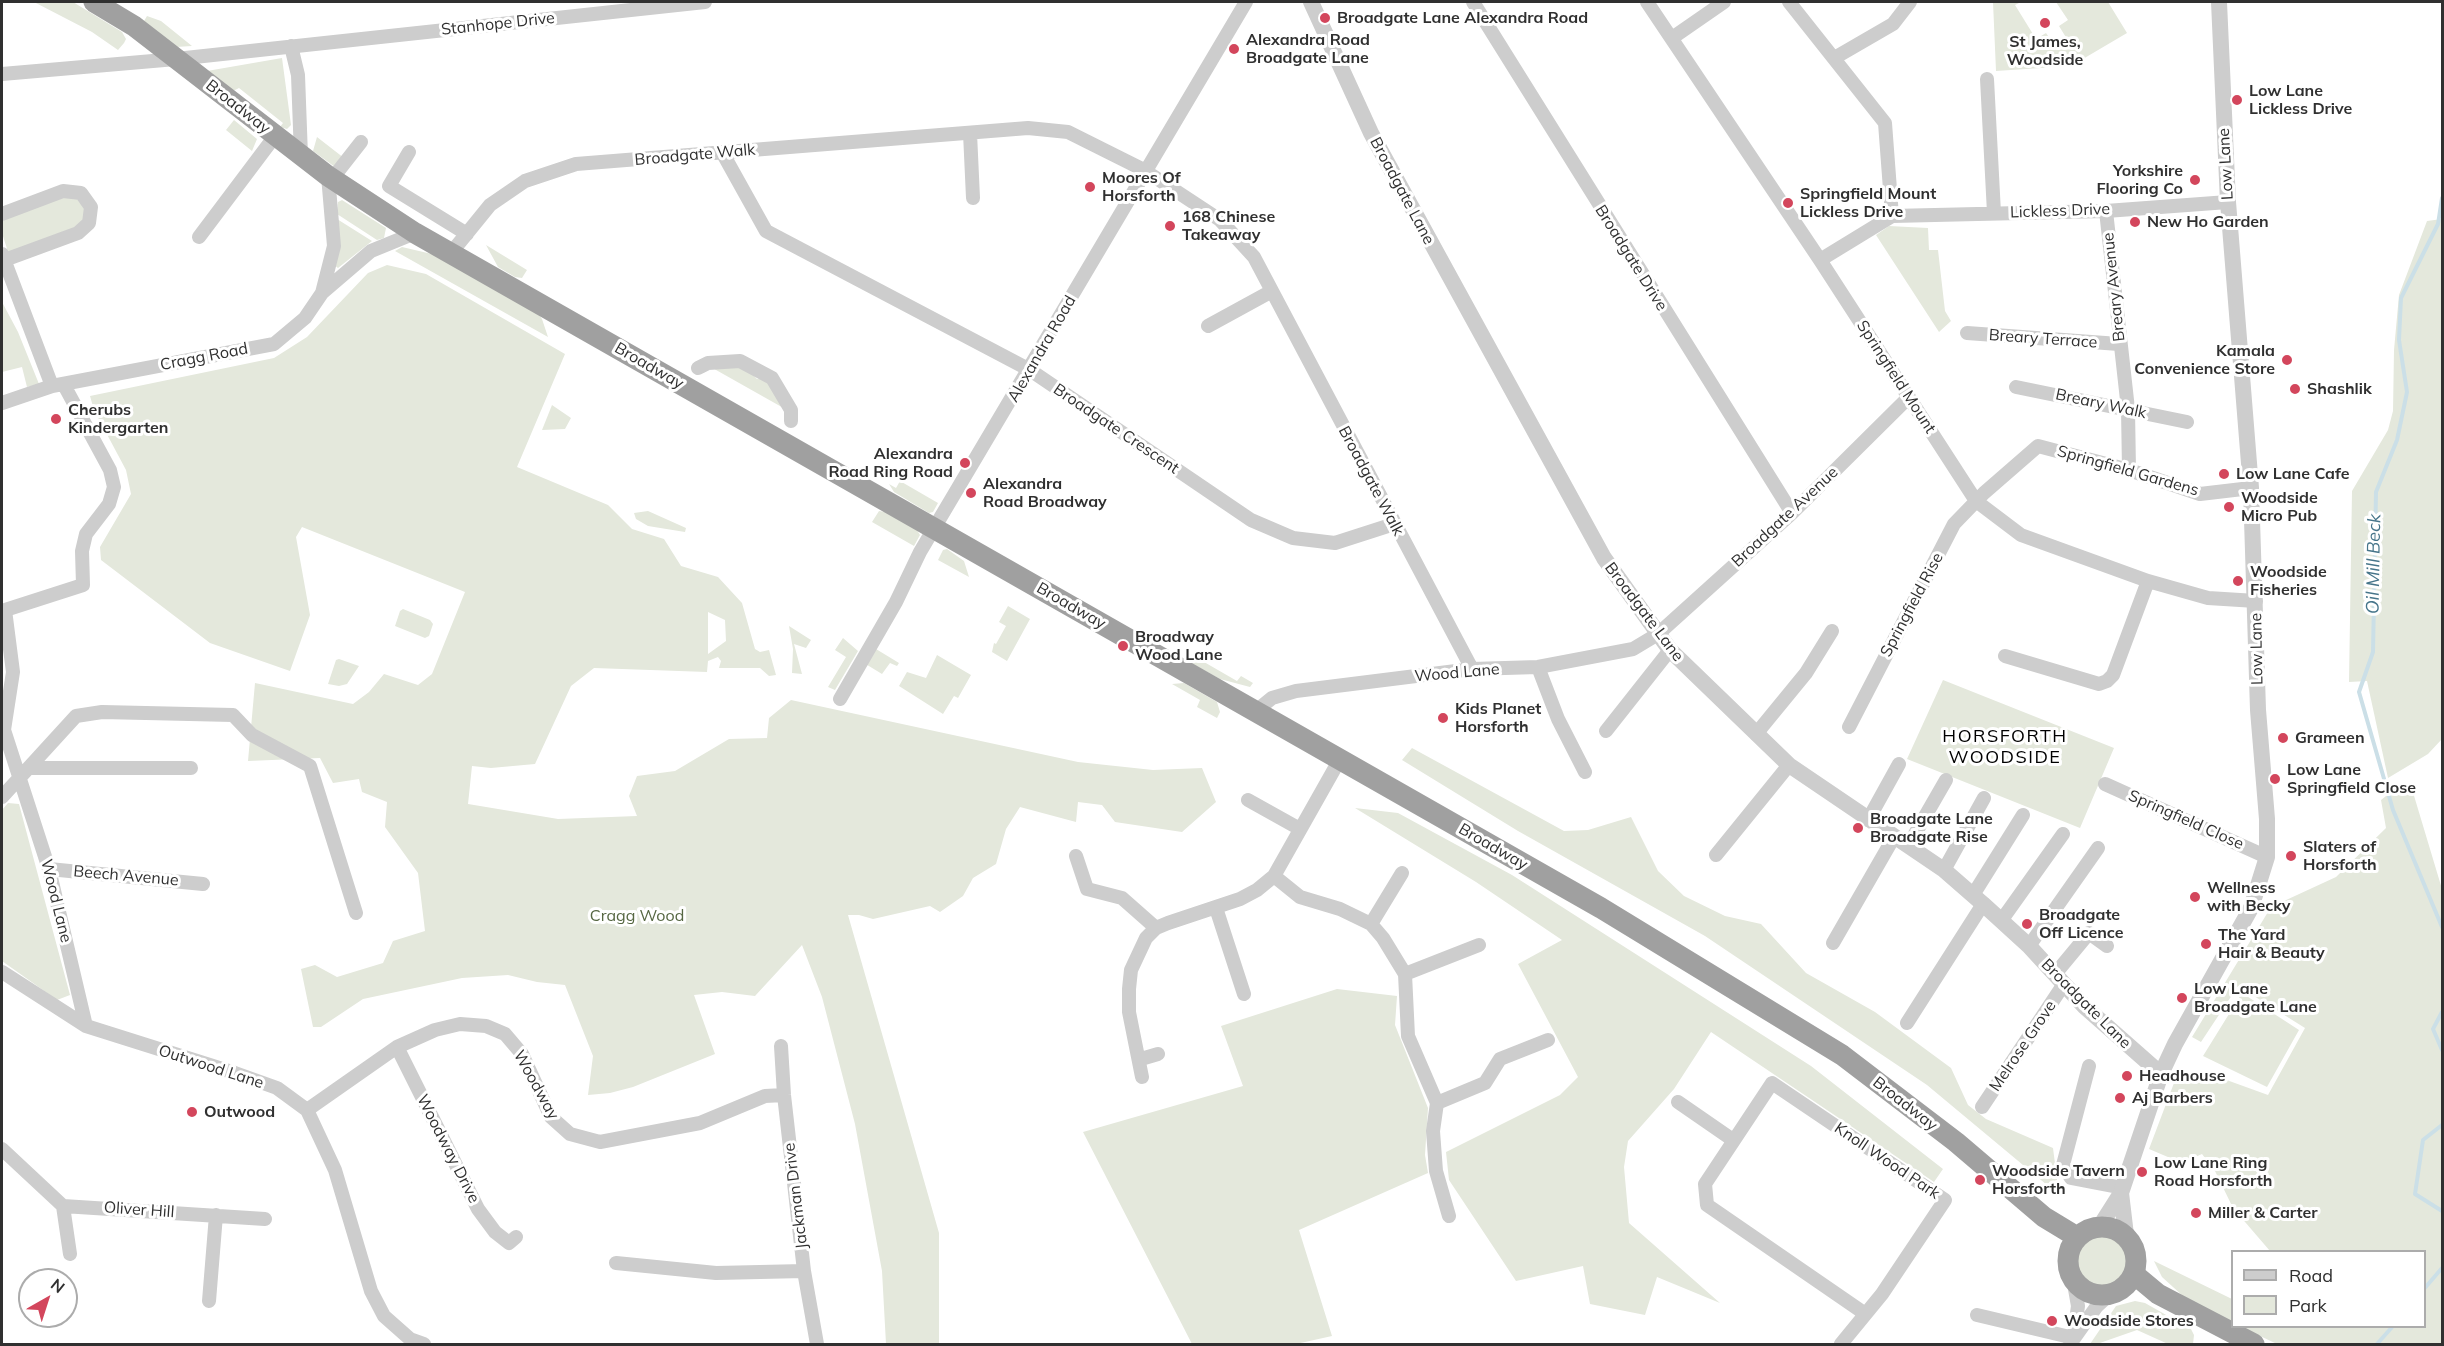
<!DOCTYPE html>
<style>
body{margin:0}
#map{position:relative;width:2444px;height:1346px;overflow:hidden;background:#fff;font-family:Mulish,sans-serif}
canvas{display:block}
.frame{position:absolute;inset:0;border:3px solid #303030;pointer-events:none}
.legend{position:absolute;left:2231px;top:1250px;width:195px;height:78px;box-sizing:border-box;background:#fff;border:2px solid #acacac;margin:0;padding:8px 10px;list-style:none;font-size:18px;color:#303030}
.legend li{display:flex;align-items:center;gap:12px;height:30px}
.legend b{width:30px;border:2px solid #acacac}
.north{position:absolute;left:18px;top:1268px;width:60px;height:60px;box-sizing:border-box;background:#fff;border:2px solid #acacac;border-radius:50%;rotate:39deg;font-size:16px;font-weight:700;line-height:24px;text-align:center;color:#303030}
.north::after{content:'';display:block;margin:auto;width:21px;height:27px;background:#d3465c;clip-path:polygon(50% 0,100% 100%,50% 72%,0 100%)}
</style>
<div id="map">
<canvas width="2444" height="1346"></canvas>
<div class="frame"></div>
<ul class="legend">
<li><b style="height:8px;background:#cdcdcd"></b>Road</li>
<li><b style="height:16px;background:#e4e8dc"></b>Park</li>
</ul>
<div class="north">N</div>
</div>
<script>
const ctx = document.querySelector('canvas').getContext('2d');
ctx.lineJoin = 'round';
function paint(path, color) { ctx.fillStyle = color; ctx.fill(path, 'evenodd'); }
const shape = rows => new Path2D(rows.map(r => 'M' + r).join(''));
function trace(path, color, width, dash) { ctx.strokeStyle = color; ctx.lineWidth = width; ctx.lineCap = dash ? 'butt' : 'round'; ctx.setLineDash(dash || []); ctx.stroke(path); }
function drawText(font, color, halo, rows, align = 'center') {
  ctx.font = font + ' Mulish,sans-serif'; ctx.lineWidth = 6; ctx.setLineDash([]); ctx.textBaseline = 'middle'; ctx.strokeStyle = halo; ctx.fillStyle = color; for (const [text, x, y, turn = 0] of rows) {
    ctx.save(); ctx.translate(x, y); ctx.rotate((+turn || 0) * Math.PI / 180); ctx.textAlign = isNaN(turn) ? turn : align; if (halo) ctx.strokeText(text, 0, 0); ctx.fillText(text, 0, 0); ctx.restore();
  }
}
paint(shape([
 [34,2,73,2,122,32,126,39,124,43,118,50,92,32],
 [1993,2,2021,2,2015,5,2036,39,2046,33,2055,46,2067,39,2059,26,2068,20,2056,2,2108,2,2127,33,2071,66,1996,71],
 [147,16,161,21,192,46,176,47,144,21],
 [282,58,291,125,287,129,280,127,283,123,239,88,233,91,207,71],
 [234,120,257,139,252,151,226,130],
 [317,137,344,158,335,167,313,151],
 [63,195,76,198,85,209,84,220,75,229,9,255,2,233,2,221],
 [342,200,386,228,384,238,377,240,337,214,338,202],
 [337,219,372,241,338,268,334,265],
 [2442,219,2442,739,2428,754,2388,778,2367,681,2349,682,2352,491,2388,430,2393,411,2394,350,2399,295,2427,221],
 [1889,226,1928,228,1929,250,1938,250,1945,311,1951,321,1939,332,1876,235],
 [486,245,527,270,522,278,515,277,498,267],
 [402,247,436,255,538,313,542,319,548,337,395,251],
 [387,265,426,274,565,354,517,467,608,505,632,529,664,539,681,566,718,577,742,603,755,649,760,652,769,650,776,675,769,676,760,668,719,668,721,661,718,657,708,661,707,672,594,668,571,686,535,764,491,768,472,766,468,804,558,819,637,816,629,796,637,776,675,771,729,739,767,738,769,718,791,700,1078,762,1153,770,1202,768,1216,802,1182,832,1115,822,1102,805,1078,802,1076,822,1020,807,1006,829,996,864,973,878,963,896,940,912,930,906,873,919,859,915,848,915,939,1233,939,1344,886,1344,882,1271,855,1124,822,997,802,945,755,996,722,992,694,995,715,1054,633,1087,610,1093,588,1095,593,1056,565,985,537,982,508,975,462,978,363,999,321,1027,313,1027,301,969,315,965,337,977,383,963,393,941,425,931,418,873,385,827,387,802,362,792,359,779,333,783,320,758,248,761,255,683,353,704,369,692,384,674,418,685,432,674,465,592,302,527,296,537,310,615,290,671,210,643,101,560,100,547,131,494,126,470,94,410,90,396,274,358,307,337,368,273],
 [708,612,725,620,726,641,708,654],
 [2,302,18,332,39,384,27,387,22,367,2,372],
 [741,363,757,379,766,377,787,410,709,366],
 [552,405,571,418,565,429,542,430],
 [900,481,938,503,933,512,929,513,894,492,889,484,896,488],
 [648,511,686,528,685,532,648,526,636,519,634,513],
 [879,511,885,512,917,530,920,535,914,546,872,522],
 [947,549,964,561,969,577,938,560,943,550],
 [1008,606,1030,619,1007,661,992,652,994,643,996,644,1006,626,999,622],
 [403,609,430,620,433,624,429,636,425,638,395,626,400,611],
 [789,626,811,640,806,648,794,644,802,674,792,673,793,649],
 [843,638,858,651,835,690,828,687,846,657,835,650],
 [876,649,899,663,897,666,890,663,882,674,864,663],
 [1185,651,1237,681,1241,676,1253,683,1250,687,1220,679,1189,662],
 [937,655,971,675,958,698,954,696,943,714,899,686,907,672,926,678],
 [339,659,359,666,347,684,339,686,328,684,336,660],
 [1943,680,2114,748,2080,828,1907,759],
 [1184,683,1217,702,1220,712,1217,718,1197,707,1200,700,1172,684],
 [1412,748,1564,831,1588,830,1631,817,1658,871,1684,896,1725,916,1761,924,1806,973,1875,1012,1951,1068,1968,1105,1986,1119,2053,1148,2059,1195,1927,1085,1705,936,1518,831,1402,760],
 [2396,788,2412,789,2442,889,2442,1344,2277,1344,2241,1327,2424,1326,2424,1252,2270,1251,2233,1208,2215,1171,2202,1154,2182,1163,2149,1149,2174,1083,2210,1074,2268,1095,2305,1028,2238,986,2201,1042,2192,1037,2271,907,2336,877,2386,828,2381,800],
 [8,803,19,804,70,995,57,1000,2,961,2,810],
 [1355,808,1398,813,1512,875,1811,1066,1943,1169,1934,1182,1711,1032,1674,1089,1628,1141,1624,1167,1629,1223,1720,1303,1657,1277,1645,1315,1590,1304,1583,1266,1516,1281,1449,1180,1446,1152,1560,1095,1578,1077,1518,964,1562,940,1476,882],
 [1337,989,1397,996,1395,1025,1428,1108,1425,1155,1428,1173,1299,1230,1332,1336,1296,1344,1192,1344,1083,1132,1243,1086,1221,1026],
 [2242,993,2299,1030,2267,1087,2203,1056],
 '2077 1261a25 25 0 1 1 50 0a25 25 0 1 1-50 0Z',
 [2154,1261,2232,1299,2232,1322,2184,1297,2162,1277],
 [2135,1301,2145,1303,2191,1329,2194,1335,2193,1344,2168,1344,2137,1330,2097,1344,2090,1344,2116,1306]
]), '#e4e8dc');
trace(shape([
 [2442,198,2438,224,2401,298,2399,340,2407,392,2397,440,2376,492,2373,652,2359,692,2393,810,2442,927],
 [2442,1012,2433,1029,2442,1050],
 [2442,1125,2423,1140,2415,1194,2442,1211],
 [2424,1289,2442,1268],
 [2377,1344,2393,1326]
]), '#cbdfe7', 4);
trace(shape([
 [1473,2,1792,513],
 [1647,2,1820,260,1976,501,2021,535,2148,581,2208,598,2256,601],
 [1789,2,1885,123,1892,216,1820,260],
 [1672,38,1724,2],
 [291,46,298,75,301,156],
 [1836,57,1893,24,1910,2],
 [2,74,176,59,705,2],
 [1987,79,1994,213],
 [970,133,973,198],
 [409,152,389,186,467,234],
 [722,152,766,231,1030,370,1251,520,1293,538,1335,543,1394,524],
 [332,179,361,142],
 [2106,211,2128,409,2129,470],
 [2,214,63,191,81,193,91,207,89,223,78,233,2,261],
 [1892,216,2106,211,2228,202],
 [199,237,275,136],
 [451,253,490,205,525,181,576,164,1028,128,1068,132,1144,170,1220,220,1254,257,1472,669],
 [2,254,52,386],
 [322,293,371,251,415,233],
 [1208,326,1272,291],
 [1967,333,2119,344],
 [698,368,708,363,740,361,772,378,791,410,791,421],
 [2016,387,2187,422],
 [2,403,52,386,274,344,305,318,322,293,334,246,328,176],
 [5,610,13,672,4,730,49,869,86,1026],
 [2,611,83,585,82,551,86,534,109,504,114,487,110,470,64,385],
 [2005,656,2099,684,2107,681,2113,675,2148,581],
 [1538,667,1558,719,1585,772],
 [840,699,896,602,920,552,1246,2],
 [1256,711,1272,698,1296,691,1472,669,1538,667,1633,649,1658,634,1792,513,1909,397],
 [1849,727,1954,524,1984,493,2038,446,2129,470,2200,494,2251,488],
 [1606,731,1670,650],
 [1756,734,1806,673,1832,631],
 [29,768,191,768],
 [2105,784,2267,857],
 [2,797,76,716,102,712,233,715,252,735,310,766,356,913],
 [1248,800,1300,829],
 [1868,820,1899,764],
 [1908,846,1946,780],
 [1716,855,1789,765],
 [1076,856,1087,889,1122,898,1156,928],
 [49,869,203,884],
 [1944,870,1984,798],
 [1274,876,1300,897,1340,909,1371,924,1383,938,1405,974,1408,1036,1437,1103,1485,1083,1500,1059,1548,1040],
 [1973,895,2023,815],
 [1216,908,1244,994],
 [2001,921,2063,834],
 [1371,924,1402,873],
 [1833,943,1894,837],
 [2029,946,2098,848],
 [2,972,86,1026,235,1073,277,1088,307,1110,335,1170,371,1291,384,1316,410,1339,424,1344],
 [1405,974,1479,945],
 [2055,974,2089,933,2107,946],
 [1907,1023,1983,904],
 [781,1046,784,1095,804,1271,817,1344],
 [397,1047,478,1209,495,1232,509,1243,516,1237],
 [1141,1059,1158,1054],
 [2089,1066,2063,1165,2071,1178,2123,1188],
 [1142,1077,1129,1012,1129,989,1131,970,1146,938,1156,928,1168,923,1240,899,1257,890,1274,876,1340,759],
 [1678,1102,1733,1140],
 [1437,1103,1433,1131,1436,1171,1449,1216],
 [1982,1107,2064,984],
 [307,1110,397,1047,435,1030,460,1024,486,1026,505,1034,522,1054,551,1117,570,1134,600,1142,700,1123,765,1096,784,1095],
 [2,1149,63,1206,265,1219],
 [63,1206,70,1254],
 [616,1263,716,1273,804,1271],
 [2073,1278,2078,1306,2074,1335],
 [209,1301,216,1215],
 [1977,1315,2074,1338],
 [1841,1344,1882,1294,1945,1200,1772,1083,1705,1184,1707,1205,1864,1313],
 [2070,1344,2097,1306,2109,1295]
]), '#cdcdcd', 14);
trace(shape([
 [1311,2,1371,133,1604,558,1670,650,1789,765,1944,870,1983,904,2029,946,2085,1007,2161,1074],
 [2121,1193,2126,1235],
 [2100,1226,2121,1193,2161,1074,2175,1044,2251,908,2267,857,2267,819,2258,710,2251,488,2228,202,2219,2]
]), '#cdcdcd', 16);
trace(shape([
 [94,2,134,26,328,176,415,233,1601,908,1842,1055,1956,1142,2044,1217,2077,1237],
 '2068 1261a34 34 0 1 1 68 0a34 34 0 1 1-68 0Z',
 [2134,1274,2158,1294,2254,1344]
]), '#a0a0a0', 21);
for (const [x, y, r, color] of [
 [1325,18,6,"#d3465c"],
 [2045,23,6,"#d3465c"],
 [1234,49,6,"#d3465c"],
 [2237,100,6,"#d3465c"],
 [2195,180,6,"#d3465c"],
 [1090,187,6,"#d3465c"],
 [1788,203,6,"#d3465c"],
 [2135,222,6,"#d3465c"],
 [1170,226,6,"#d3465c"],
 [2287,360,6,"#d3465c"],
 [2295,389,6,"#d3465c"],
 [56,419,6,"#d3465c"],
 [965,463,6,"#d3465c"],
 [2224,474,6,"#d3465c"],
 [971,493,6,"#d3465c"],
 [2229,507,6,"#d3465c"],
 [2238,581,6,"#d3465c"],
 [1123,646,6,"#d3465c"],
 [1443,718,6,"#d3465c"],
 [2283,738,6,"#d3465c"],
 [2275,779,6,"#d3465c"],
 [1858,828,6,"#d3465c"],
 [2291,856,6,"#d3465c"],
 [2195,897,6,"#d3465c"],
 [2027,924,6,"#d3465c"],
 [2206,944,6,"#d3465c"],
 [2182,998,6,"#d3465c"],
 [2127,1076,6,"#d3465c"],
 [2120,1098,6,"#d3465c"],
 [192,1112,6,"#d3465c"],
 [2142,1172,6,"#d3465c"],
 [1980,1180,6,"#d3465c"],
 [2196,1213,6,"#d3465c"],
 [2052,1321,6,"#d3465c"]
]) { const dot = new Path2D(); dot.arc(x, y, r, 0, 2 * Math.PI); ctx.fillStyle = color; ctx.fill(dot); trace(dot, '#fff', 2); }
drawText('bold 16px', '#303030', '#fff', [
 ["Broadgate Lane Alexandra Road",1337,18],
 ["Alexandra Road",1246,40],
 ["Broadgate Lane",1246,58],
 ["St James,",2045,42,"center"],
 ["Woodside",2045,60,"center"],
 ["Low Lane",2249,91],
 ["Lickless Drive",2249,109],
 ["Yorkshire",2183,171,"right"],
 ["Flooring Co",2183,189,"right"],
 ["Moores Of",1102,178],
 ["Horsforth",1102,196],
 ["Springfield Mount",1800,194],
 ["Lickless Drive",1800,212],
 ["168 Chinese",1182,217],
 ["Takeaway",1182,235],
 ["New Ho Garden",2147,222],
 ["Kamala",2275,351,"right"],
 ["Convenience Store",2275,369,"right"],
 ["Shashlik",2307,389],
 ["Cherubs",68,410],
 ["Kindergarten",68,428],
 ["Alexandra",953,454,"right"],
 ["Road Ring Road",953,472,"right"],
 ["Low Lane Cafe",2236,474],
 ["Alexandra",983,484],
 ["Road Broadway",983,502],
 ["Woodside",2241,498],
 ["Micro Pub",2241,516],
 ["Woodside",2250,572],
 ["Fisheries",2250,590],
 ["Broadway",1135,637],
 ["Wood Lane",1135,655],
 ["Kids Planet",1455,709],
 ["Horsforth",1455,727],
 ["Grameen",2295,738],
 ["Low Lane",2287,770],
 ["Springfield Close",2287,788],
 ["Broadgate Lane",1870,819],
 ["Broadgate Rise",1870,837],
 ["Slaters of",2303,847],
 ["Horsforth",2303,865],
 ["Wellness",2207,888],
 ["with Becky",2207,906],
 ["Broadgate",2039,915],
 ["Off Licence",2039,933],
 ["The Yard",2218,935],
 ["Hair & Beauty",2218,953],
 ["Low Lane",2194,989],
 ["Broadgate Lane",2194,1007],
 ["Headhouse",2139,1076],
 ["Aj Barbers",2132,1098],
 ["Outwood",204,1112],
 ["Low Lane Ring",2154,1163],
 ["Road Horsforth",2154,1181],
 ["Woodside Tavern",1992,1171],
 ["Horsforth",1992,1189],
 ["Miller & Carter",2208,1213],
 ["Woodside Stores",2064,1321]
], 'left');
drawText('16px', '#303030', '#fff', [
 ["Stanhope Drive",498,24,-6],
 ["Broadway",238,107,38],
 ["Broadgate Walk",695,155,-5],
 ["Low Lane",2226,164,-93],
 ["Broadgate Lane",1402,191,62],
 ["Lickless Drive",2060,211,-2],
 ["Broadgate Drive",1631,258,58],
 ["Breary Avenue",2114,287,-96],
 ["Breary Terrace",2043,339,4],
 ["Alexandra Road",1042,349,-60],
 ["Cragg Road",204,357,-11],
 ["Broadway",649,366,30],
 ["Springfield Mount",1896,377,57],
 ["Breary Walk",2101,404,12],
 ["Broadgate Crescent",1116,429,34],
 ["Springfield Gardens",2128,471,16],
 ["Broadgate Walk",1371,481,62],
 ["Broadgate Avenue",1785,517,-43],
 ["Springfield Rise",1912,605,-62],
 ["Broadway",1071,606,30],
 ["Broadgate Lane",1644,612,53],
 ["Low Lane",2257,649,-91],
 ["Wood Lane",1457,673,-5],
 ["Springfield Close",2186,820,24],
 ["Broadway",1493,847,30],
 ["Beech Avenue",126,876,5],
 ["Wood Lane",56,901,76],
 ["Broadgate Lane",2086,1004,45],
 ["Melrose Grove",2023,1046,-56],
 ["Outwood Lane",211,1067,18],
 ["Woodway",536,1085,61],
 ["Broadway",1905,1104,38],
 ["Woodway Drive",448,1149,63],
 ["Knoll Wood Park",1887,1161,34],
 ["Jackman Drive",796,1196,-97],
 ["Oliver Hill",139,1210,4]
]);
drawText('16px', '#566742', '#fff', [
 ["Cragg Wood",637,916]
]);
drawText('italic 18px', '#46758a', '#fff', [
 ["Oil Mill Beck",2374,564,-89]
]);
ctx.letterSpacing = '1.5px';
drawText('18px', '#000', '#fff', [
 ["HORSFORTH",2005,737],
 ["WOODSIDE",2005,758]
]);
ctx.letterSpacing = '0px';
</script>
